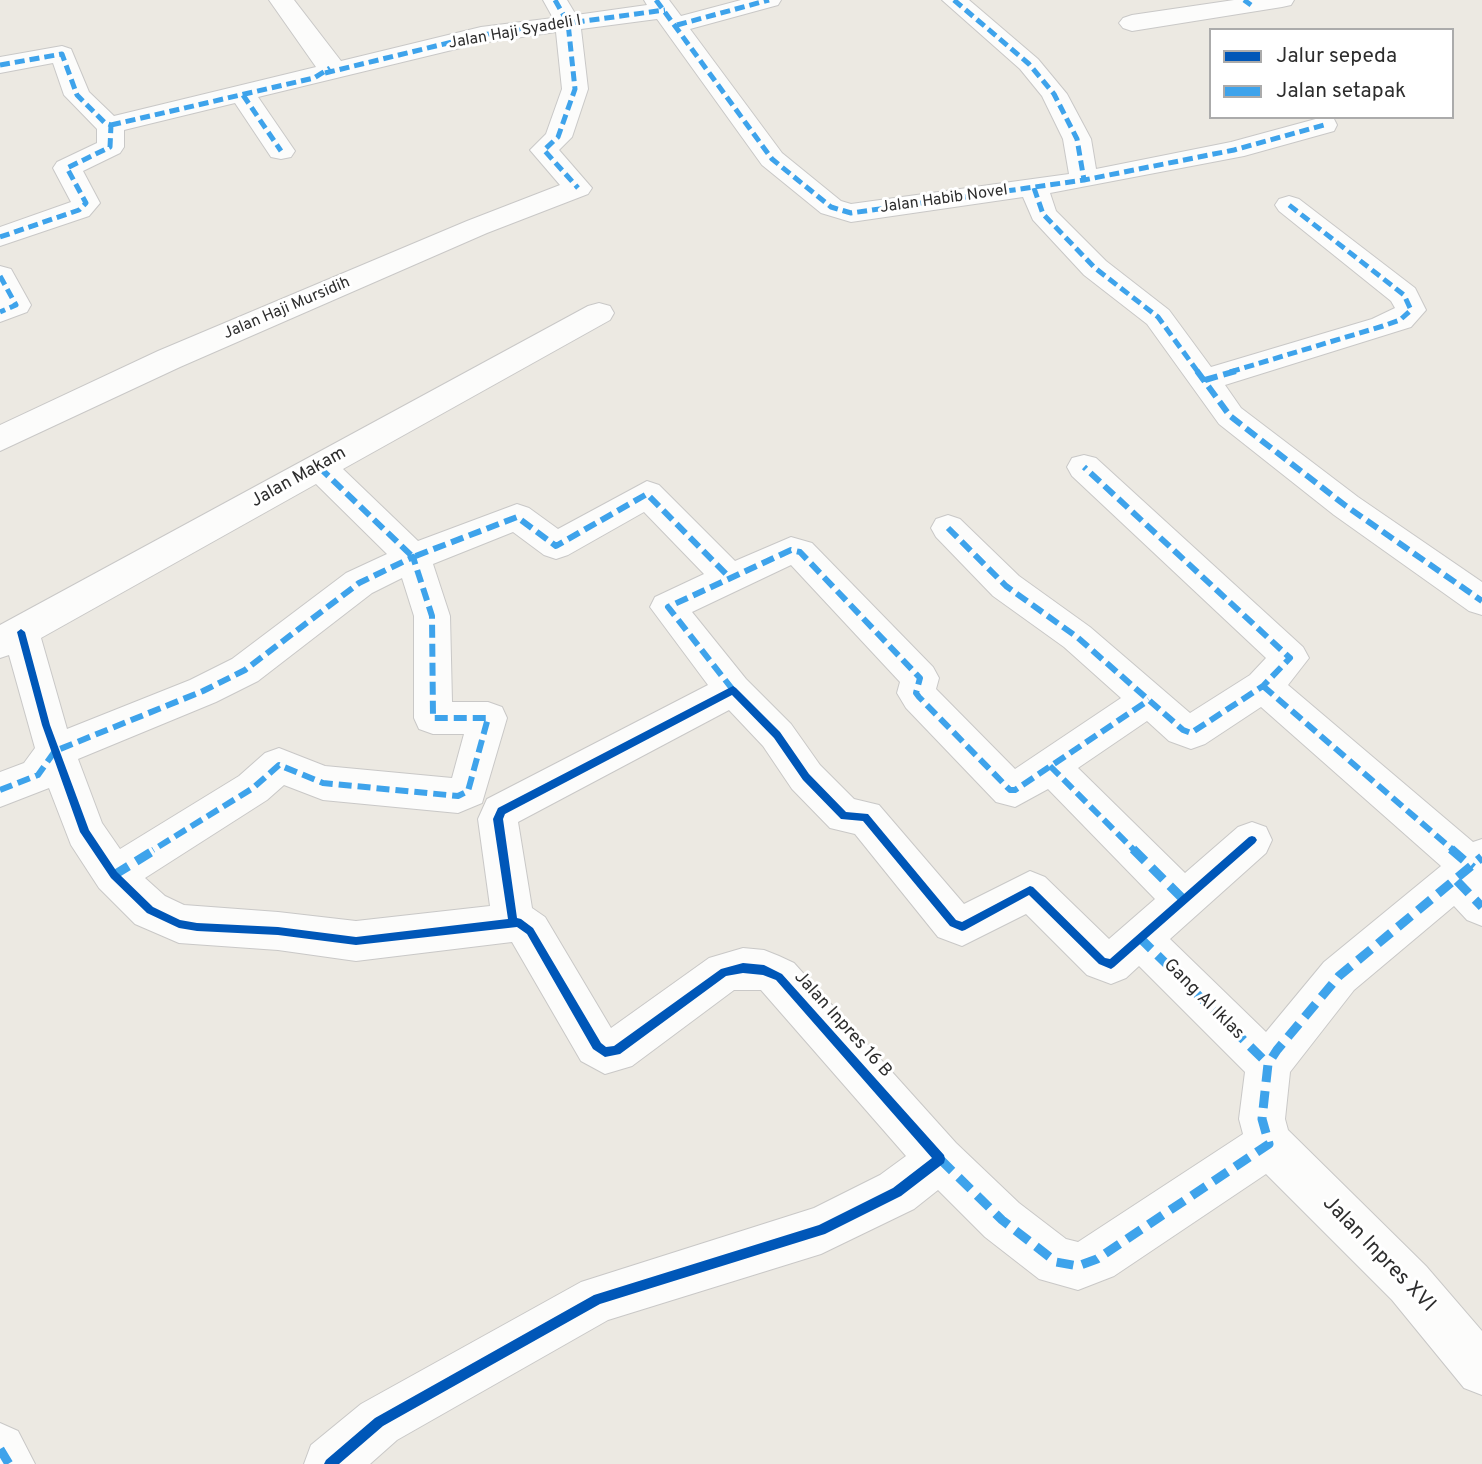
<!DOCTYPE html>
<style>
body{margin:0}
#map{position:relative;width:1482px;height:1464px;overflow:hidden;background:#ece9e2;font-family:Overpass,sans-serif}
canvas{display:block}
.legend{position:absolute;left:1209px;top:28px;width:245px;height:91px;box-sizing:border-box;background:#fff;border:2px solid #ababab;margin:0;padding:9px 12px;list-style:none;font-size:21px;color:#2d2d2d}
.legend li{display:flex;align-items:center;gap:14px;height:35px}
.legend b{width:35px;border:2px solid #ababab}
</style>
<div id="map">
<canvas width="1482" height="1464"></canvas>
<ul class="legend">
<li><b style="height:9px;background:#0057b8"></b>Jalur sepeda</li>
<li><b style="height:9px;background:#3ea3eb"></b>Jalan setapak</li>
</ul>
</div>
<script>
const ctx = document.querySelector('canvas').getContext('2d');
ctx.lineJoin = 'round';
const shape = rows => new Path2D(rows.map(r => 'M' + r).join(''));
function trace(path, color, width, dash) { ctx.strokeStyle = color; ctx.lineWidth = width; ctx.lineCap = dash ? 'butt' : 'round'; ctx.setLineDash(dash || []); ctx.stroke(path); }
function paint(path, color) { ctx.fillStyle = color; ctx.fill(path, 'evenodd'); }
function drawText(font, color, halo, rows, align = 'center') {
  ctx.font = font + ' Overpass,sans-serif'; ctx.lineWidth = 6; ctx.setLineDash([]); ctx.textBaseline = 'middle'; ctx.strokeStyle = halo; ctx.fillStyle = color; for (const [text, x, y, turn = 0] of rows) {
    ctx.save(); ctx.translate(x, y); ctx.rotate((+turn || 0) * Math.PI / 180); ctx.textAlign = isNaN(turn) ? turn : align; if (halo) ctx.strokeText(text, 0, 0); ctx.fillText(text, 0, 0); ctx.restore();
  }
}
const minor = shape([
 [269,0,294,0,341,61,481,27,553,18,543,0,567,0,576,15,647,5,644,0,669,0,681,16,741,0,781,0,778,5,690,29,782,153,841,201,851,204,1069,174,1063,139,1042,96,1020,69,942,0,969,0,1038,59,1067,94,1091,139,1096,169,1231,142,1323,117,1334,119,1337,125,1334,131,1244,156,1050,193,1056,211,1106,261,1169,310,1211,367,1372,319,1395,308,1391,301,1279,211,1275,205,1279,199,1289,196,1299,199,1415,288,1426,310,1411,327,1225,385,1241,408,1358,497,1482,582,1482,615,1469,611,1334,515,1219,424,1147,324,1084,275,1033,220,1023,197,851,222,821,213,762,165,657,19,581,29,588,89,572,137,559,150,592,188,588,194,487,233,180,367,0,451,0,425,158,351,467,221,560,185,530,150,546,134,562,89,556,32,481,43,258,97,295,151,291,157,281,159,271,157,235,103,124,130,124,147,120,153,83,171,100,203,89,216,0,246,0,227,71,202,53,168,57,162,97,143,97,129,64,95,53,63,0,73,0,57,62,46,71,49,89,92,114,116,316,67,269,0],
 [1234,0,1294,0,1291,5,1282,7,1132,31,1123,28,1119,23,1123,18,1132,15,1234,0],
 [0,266,11,269,31,305,27,312,0,322,0,266],
 [599,303,610,306,614,313,610,320,343,469,418,541,517,504,529,508,558,529,647,481,659,485,735,561,791,537,812,543,933,667,939,678,936,689,1015,769,1121,698,1064,647,993,596,936,537,931,528,936,519,948,515,960,519,1019,576,1090,627,1190,713,1250,675,1266,658,1072,476,1067,467,1072,458,1084,455,1096,458,1303,647,1309,658,1288,685,1473,842,1482,839,1482,926,1467,920,1454,906,1354,990,1290,1072,1285,1119,1288,1130,1426,1266,1482,1331,1482,1395,1464,1388,1392,1300,1266,1174,1114,1276,1078,1290,1039,1279,985,1237,938,1190,914,1209,821,1254,608,1320,397,1440,370,1464,304,1464,311,1445,361,1404,581,1282,814,1208,880,1175,906,1156,761,990,734,990,632,1066,605,1074,581,1061,512,942,356,961,278,950,179,943,135,924,99,888,71,845,49,788,0,807,0,772,24,763,35,748,9,655,0,658,0,625,588,306,599,303],
 [316,484,387,554,346,573,232,659,190,680,67,729,41,638,316,484],
 [644,512,704,574,655,597,650,607,708,685,487,799,478,819,490,906,356,921,278,912,184,905,165,896,145,878,267,800,284,785,323,800,458,813,482,803,507,718,502,707,488,702,452,702,450,616,433,564,513,532,544,555,556,559,568,555,644,512],
 [791,565,900,682,897,693,906,708,996,802,1015,807,1048,789,1155,899,1109,939,1045,877,1030,871,964,904,879,805,854,799,820,765,791,724,746,679,692,612,791,565],
 [402,578,414,616,414,718,419,729,433,734,464,734,452,778,325,766,279,748,265,753,239,776,120,849,102,823,78,759,216,702,258,681,372,593,402,578],
 [1261,707,1441,866,1324,962,1266,1032,1170,939,1266,853,1272,840,1266,827,1252,822,1238,827,1185,873,1078,768,1147,721,1169,741,1191,749,1205,744,1261,707],
 [729,710,763,746,792,789,830,828,855,834,938,937,962,946,1026,914,1087,975,1111,984,1126,978,1139,966,1245,1072,1239,1119,1243,1134,1078,1242,1066,1239,1019,1203,956,1143,794,963,779,956,764,950,743,948,709,958,611,1028,545,917,532,908,518,822,729,710],
 [0,1423,18,1431,35,1464,0,1464,0,1423]
]);
trace(minor, '#c9c8c7', 2);
paint(minor, '#fcfcfb');
trace(shape([
 [555,0,568,23,575,89,558,137,544,150,578,188],
 [656,0,772,159,831,207,851,213,1084,180,1234,150,1324,125],
 [954,0,1029,64,1054,94,1077,139,1084,180],
 [1244,0,1251,5],
 [677,25,769,0],
 [0,65,62,54,77,95,105,123,111,125],
 [325,73,481,35,665,10],
 [243,95,281,151],
 [111,125,314,78,330,68],
 [1034,188,1043,214,1095,268,1158,317,1198,372],
 [0,237,79,210,86,203,67,168,110,147,111,125],
 [0,276,16,305,0,312],
 [1230,372,1383,326,1400,320,1411,310,1404,295,1289,205]
]), '#3ea3eb', 5, [10, 5]);
trace(shape([
 [1197,371,1230,416,1346,506,1482,601],
 [1205,380,1236,371],
 [319,467,413,557,517,517,556,546,647,494,730,578],
 [948,528,1006,586,1077,637,1183,730,1191,733,1263,686,1290,658,1084,467],
 [1263,686,1453,850],
 [733,690,668,607,791,550,800,552,920,678,916,693,919,697,1010,790,1015,790,1149,700],
 [1050,766,1134,850],
 [0,790,38,775,55,751,203,691,245,670,359,583,413,557,432,616,433,718,488,718,468,791,458,796,323,783,279,765,253,788,153,850]
]), '#3ea3eb', 6, [13, 6]);
trace(shape([
 [1133,849,1183,899],
 [1451,849,1473,868],
 [114,875,156,849],
 [1457,881,1482,907],
 [1139,937,1268,1064],
 [940,1159,1002,1220,1056,1262,1078,1266,1097,1259,1269,1144,1262,1119,1268,1064,1277,1050,1339,976,1482,857],
 [0,1449,9,1464]
]), '#3ea3eb', 9, [17, 9]);
paint(shape([
 [21,629,25,632,50,725,89,830,117,872,153,907,180,920,197,923,278,927,356,937,508,919,493,819,498,808,733,686,736,688,780,732,809,774,846,812,868,814,956,920,962,922,1030,886,1033,887,1105,958,1110,959,1249,837,1252,836,1255,837,1257,840,1255,843,1114,967,1111,969,1099,964,1029,895,965,930,962,931,950,926,863,821,841,819,803,780,774,738,732,695,505,814,503,819,517,918,521,919,533,928,601,1043,606,1047,614,1046,721,969,743,963,764,965,782,974,944,1155,945,1159,944,1163,901,1196,825,1234,600,1304,383,1426,339,1464,324,1464,326,1460,375,1418,594,1295,819,1225,893,1188,932,1158,776,980,763,975,743,973,726,976,620,1054,605,1057,593,1049,527,934,517,927,356,945,278,935,197,931,179,928,147,913,111,878,80,832,42,725,17,632,21,629]
]), '#0057b8');
drawText('16px', '#2d2d2d', '#fff', [
 ["Jalan Haji Syadeli I",515,33,-10],
 ["Jalan Habib Novel",944,200,-8],
 ["Jalan Haji Mursidih",287,309,-23]
]);
drawText('18px', '#2d2d2d', '#fff', [
 ["Jalan Makam",299,478,-29],
 ["Gang Al Iklas",1203,1000,45],
 ["Jalan Inpres 16 B",842,1025,48]
]);
drawText('21px', '#2d2d2d', '#fff', [
 ["Jalan Inpres XVI",1378,1255,46]
]);
</script>
